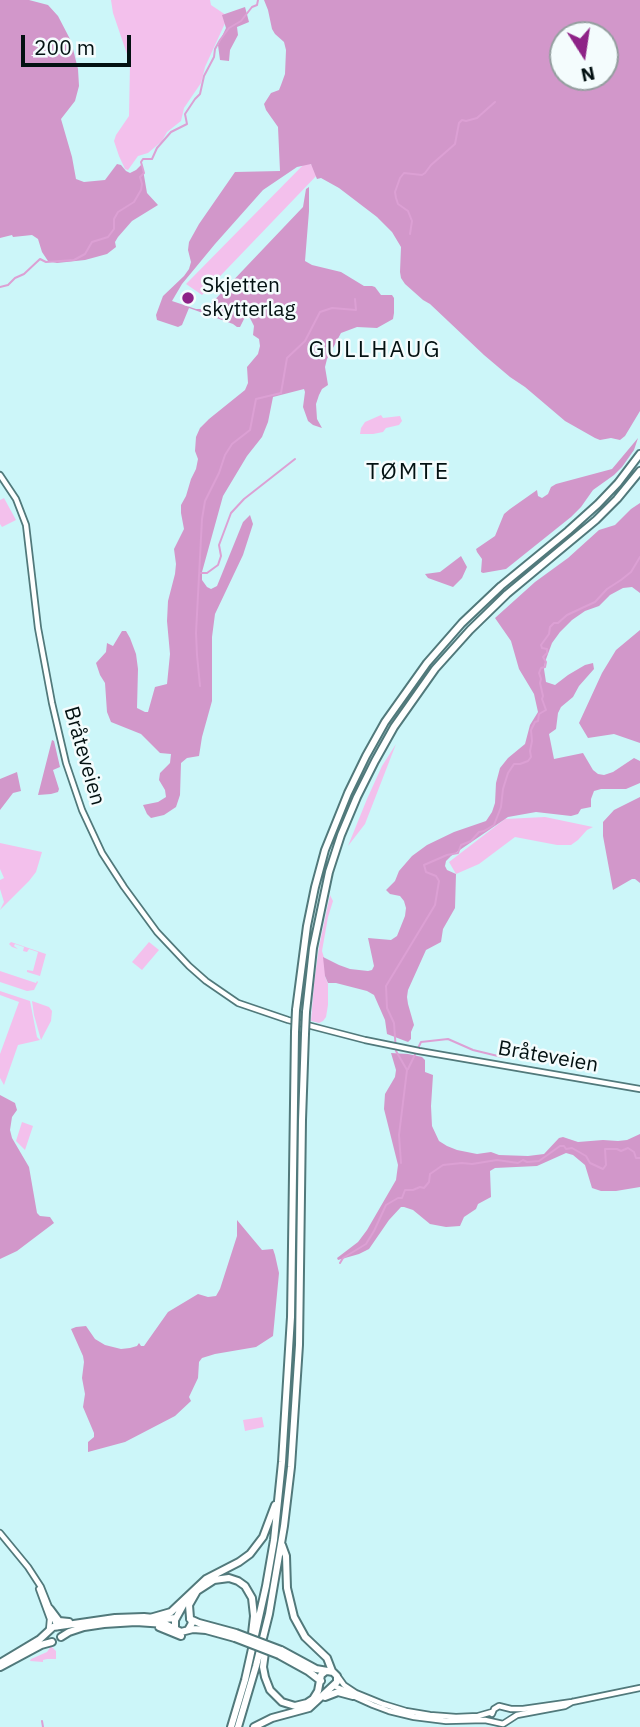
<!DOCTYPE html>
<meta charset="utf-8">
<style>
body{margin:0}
#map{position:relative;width:640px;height:1727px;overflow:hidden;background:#ccf6f9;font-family:"IBM Plex Sans",sans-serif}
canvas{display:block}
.north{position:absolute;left:549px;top:21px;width:70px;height:70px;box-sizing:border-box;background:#f4fcfd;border:2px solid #949e9f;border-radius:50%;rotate:168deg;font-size:19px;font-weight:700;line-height:28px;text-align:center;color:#031112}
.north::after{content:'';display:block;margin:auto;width:24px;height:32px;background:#8e2387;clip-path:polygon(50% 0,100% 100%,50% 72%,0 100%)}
.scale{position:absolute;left:21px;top:35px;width:110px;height:32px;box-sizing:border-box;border:4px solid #031112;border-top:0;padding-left:9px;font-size:21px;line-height:24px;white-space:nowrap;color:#031112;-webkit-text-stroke:5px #f4fcfd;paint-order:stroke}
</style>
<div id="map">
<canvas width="640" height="1727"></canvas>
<div class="north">N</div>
<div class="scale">200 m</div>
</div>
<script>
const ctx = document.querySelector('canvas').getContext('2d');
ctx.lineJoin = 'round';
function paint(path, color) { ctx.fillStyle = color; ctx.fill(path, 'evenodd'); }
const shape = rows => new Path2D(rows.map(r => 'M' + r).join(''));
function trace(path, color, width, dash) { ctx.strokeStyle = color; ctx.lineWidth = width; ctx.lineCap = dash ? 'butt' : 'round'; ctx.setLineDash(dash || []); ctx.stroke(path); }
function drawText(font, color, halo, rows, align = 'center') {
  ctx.font = font + ' "IBM Plex Sans",sans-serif'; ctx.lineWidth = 5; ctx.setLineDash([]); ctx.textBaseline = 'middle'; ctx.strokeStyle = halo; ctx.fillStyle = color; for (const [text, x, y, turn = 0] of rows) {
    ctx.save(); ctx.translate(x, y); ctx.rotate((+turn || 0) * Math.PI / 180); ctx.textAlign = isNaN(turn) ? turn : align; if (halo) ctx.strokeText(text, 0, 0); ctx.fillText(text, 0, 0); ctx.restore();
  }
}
paint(shape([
 [111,0,210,0,211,5,226,15,226,21,205,67,201,83,184,108,181,121,167,132,162,141,148,153,138,156,128,170,125,169,119,156,114,141,116,135,129,116,130,63,113,13],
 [307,161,320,172,202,295,186,284],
 [381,415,383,418,400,416,402,421,399,425,386,428,383,432,373,434,360,434,361,428,365,422],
 [4,498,16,520,2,527,0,524,0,500],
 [396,744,365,824,348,846,367,799,382,766],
 [545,817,593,827,587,830,578,840,571,845,557,845,515,837,479,864,456,874,449,862,505,819],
 [0,843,42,852,36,872,29,881,0,910,4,902,0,889,0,880,4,878,0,869],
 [330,895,333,901,328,917,322,951,325,961,325,976,328,984,328,1005,326,1017,323,1021,319,1023,311,1021,314,983,319,947],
 [11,942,46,954,40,976,27,972,27,970,33,971,38,952,29,949,27,952,23,951,24,947,15,944,14,946,18,949,12,947,9,944],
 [149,942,159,950,142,970,132,962],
 [0,971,36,983,37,981,38,982,34,990,27,991,0,982],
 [0,991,30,1001,37,1037,40,1040,18,1045,4,1085,0,1078,0,1054,19,1002,0,995],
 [32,1001,49,1007,52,1011,51,1021,41,1040,34,1015],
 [22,1122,33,1126,25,1150,16,1141],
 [262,1417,264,1427,245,1431,243,1420],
 [51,1646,56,1651,56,1659,47,1659,43,1660,43,1662,30,1661,31,1659,47,1652]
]), '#f3c0ec');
paint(shape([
 [0,0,29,0,48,5,58,16,71,41,78,69,79,86,75,101,61,119,72,157,76,179,84,182,105,180,117,164,121,165,126,171,130,173,136,170,142,164,147,193,158,205,132,221,118,237,115,242,116,247,107,254,85,260,57,263,48,261,42,252,38,239,32,235,13,237,12,235,0,238],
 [264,0,640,0,640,411,625,436,620,440,611,438,600,440,595,438,565,421,525,387,510,377,484,355,430,304,423,300,405,284,401,278,400,272,401,247,392,232,377,217,339,188,321,178,317,179,311,164,297,167,263,190,215,244,182,284,172,301,196,309,206,309,303,207,306,189,309,187,309,211,305,261,312,265,341,272,364,286,372,286,375,287,381,295,392,295,394,298,394,313,393,319,377,328,357,327,341,333,327,359,325,367,328,385,322,389,319,395,316,404,317,419,322,428,313,425,308,421,303,407,305,392,304,389,273,397,268,422,262,437,247,456,223,496,202,572,202,580,207,587,211,589,217,586,243,522,250,515,253,524,243,555,215,614,212,637,212,701,202,737,199,756,187,758,181,763,180,795,176,807,164,815,151,818,147,814,143,805,158,802,166,797,165,790,159,780,160,773,170,763,171,754,160,753,141,734,111,722,107,712,105,683,100,675,96,663,106,652,107,643,113,646,122,631,126,631,130,638,136,654,138,669,137,708,145,712,148,712,155,687,167,684,170,654,167,621,168,601,175,574,176,564,174,549,184,529,181,513,181,505,186,496,191,479,196,469,198,459,195,451,196,437,200,428,209,419,245,390,248,383,247,367,258,354,260,346,259,339,253,335,254,326,250,318,247,316,245,317,240,327,237,327,233,324,189,308,182,325,178,327,157,320,156,315,163,296,184,276,189,269,191,262,188,250,189,242,199,224,235,172,280,171,278,127,266,110,264,104,271,93,279,90,281,85,285,74,286,50,284,42,275,34,272,29,268,10],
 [563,35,605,35,605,77,563,77],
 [245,7,249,22,237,27,238,35,230,50,229,61,220,60,218,45,226,28,222,15],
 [638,438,634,450,622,467,614,475,593,490,581,507,571,517,506,569,483,573,481,572,482,559,477,552,476,549,495,536,504,514,510,509,537,490,538,496,542,498,548,494,551,487,556,484,612,469],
 [640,503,640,593,632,587,623,588,610,595,599,606,585,611,572,620,560,632,552,643,545,662,544,669,546,682,555,685,568,675,585,665,593,663,594,669,579,686,573,697,561,707,558,713,556,729,549,734,554,759,583,753,593,770,598,774,604,775,613,772,634,758,640,761,640,783,626,789,601,789,594,791,591,799,591,807,581,809,578,814,571,816,536,812,508,817,451,856,446,861,445,866,447,870,456,874,455,908,443,929,441,942,426,950,408,990,407,997,408,1004,414,1025,411,1032,411,1039,408,1042,387,1034,385,1020,374,995,367,991,336,983,328,983,325,976,323,957,339,965,350,969,368,971,372,970,374,966,368,938,391,940,397,936,405,916,406,908,404,901,400,896,390,894,386,890,395,881,399,871,412,856,427,845,454,832,486,821,492,812,495,803,496,783,500,768,508,758,525,744,530,725,538,712,534,694,519,669,511,641,495,618,535,582,568,558,599,530,615,525,631,509],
 [461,556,467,567,462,578,453,587,428,578,425,574,440,572],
 [640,630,640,743,614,734,588,738,579,723,602,673,616,650],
 [52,740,54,741,60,767,53,770,59,789,58,792,51,794,38,795],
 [17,772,21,791,13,793,0,810,0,779],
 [640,797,640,883,635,879,632,879,613,890,603,836,603,822,614,810],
 [391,1053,408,1054,422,1057,425,1060,425,1072,433,1075,431,1106,432,1126,439,1141,447,1146,457,1150,477,1154,491,1152,499,1155,528,1156,544,1154,559,1138,563,1137,578,1142,603,1140,618,1141,627,1140,640,1134,640,1187,616,1191,601,1191,592,1188,585,1165,573,1155,566,1153,537,1166,495,1168,490,1171,491,1197,478,1204,476,1209,464,1217,460,1226,446,1227,430,1224,413,1210,404,1207,401,1207,389,1220,369,1249,359,1254,338,1260,337,1258,358,1242,367,1230,396,1180,398,1165,384,1109,385,1094,395,1077,396,1070],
 [0,1095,15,1103,17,1110,12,1117,10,1130,12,1138,29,1167,37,1213,40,1216,50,1217,54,1223,17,1251,0,1259],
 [237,1220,262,1250,273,1249,275,1255,279,1273,273,1336,256,1347,215,1354,202,1358,199,1362,198,1378,189,1397,191,1401,175,1416,125,1442,88,1452,88,1442,94,1437,94,1433,83,1407,85,1394,82,1378,84,1362,83,1356,71,1329,76,1327,86,1326,95,1339,105,1345,121,1349,130,1348,137,1346,139,1343,141,1346,144,1346,168,1312,198,1294,208,1297,216,1296,220,1289,237,1236]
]), '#d297ca');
trace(shape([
 [410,234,412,221,408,211,398,204,396,198,395,192,400,178,404,173,422,175,425,173,431,165,455,144,459,123,462,120,466,121,477,118,495,102],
 [0,287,8,285,15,278,24,274,40,259,46,262,74,260,85,254,92,242,108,237,114,229,114,219,118,212,134,202,141,190,142,184,140,177,144,173,141,162,143,159,152,159,157,148,171,132,187,124,185,114,195,99,200,94,204,76,214,57,215,49,220,40,229,28,241,21,252,7,257,5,258,0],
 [201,573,207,573,218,565,221,556,219,545,231,513,244,499,295,459],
 [200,686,197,655,196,633,202,519,205,501,219,473,225,455,232,444,250,430,256,399,281,393,287,358,305,341,320,312,332,308,356,310,355,299],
 [408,1069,421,1042,448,1039,473,1050,502,1057,516,1055],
 [401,1163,399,1135,407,1070,396,1051,394,1023,387,1008,386,986,435,905,439,881,436,876,426,872,424,865,447,855,458,853,461,845,471,841,479,832,484,831,494,825,501,807,503,789,508,773,514,764,520,764,528,761,531,757,530,751,532,741,531,730,535,722,538,721,539,714,546,710,542,699,543,696,540,683,541,679,539,673,541,668,545,667,546,662,543,657,547,653,547,649,542,648,541,645,549,634,550,627,554,623,558,623,567,615,595,602,607,589,621,580,631,572,640,557],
 [340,1263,343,1258,366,1244,374,1231,386,1205,398,1198,402,1198,405,1190,413,1190,420,1187,424,1188,429,1182,430,1174,443,1165,462,1163,472,1164,497,1160,518,1163,523,1160,527,1162,539,1161,560,1146,564,1146,566,1149,572,1148,586,1156,590,1163,603,1169,606,1165,605,1149,617,1149,621,1151,628,1148,634,1152,636,1158,640,1158],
 [42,1721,43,1727]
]), '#dca0d4', 2);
const major = shape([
 [0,475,16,499,26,525,38,628,52,703,66,763,82,810,102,853,124,887,157,932,189,966,206,981,238,1003,288,1020,365,1040,419,1051,640,1089],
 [0,1533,28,1567,41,1587,57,1627],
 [39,1589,50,1619,49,1630],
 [339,1678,344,1685,356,1693,383,1704,406,1711,430,1715,456,1717,478,1716,492,1712],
 [334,1686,344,1690,353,1696,373,1705,389,1711,414,1717,446,1721,485,1720,503,1724,517,1715,565,1706,572,1702],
 [492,1714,494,1709,499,1706,511,1709,523,1709,572,1702,640,1688]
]);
const highway = shape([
 [296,1010,307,926,315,887,325,850,348,793,366,756,385,722,427,663,462,623,501,586,568,531,598,504,618,483,640,454],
 [306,1012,313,948,329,872,341,835,357,797,375,761,394,727,435,669,470,630,507,594,596,520,617,499,640,471],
 [282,1545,286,1556,287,1588,294,1617,305,1637,327,1658,332,1671],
 [50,1609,59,1621,69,1622],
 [150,1618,171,1612,206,1579,239,1562,250,1554,263,1537,275,1505],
 [190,1619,199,1623,236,1633],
 [159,1627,181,1636],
 [175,1628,175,1620,186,1600],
 [188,1630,192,1623,190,1618,189,1605,197,1591,214,1580,229,1578,238,1581,245,1586,252,1598,254,1616,251,1642],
 [61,1637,69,1632,84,1627,104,1624,136,1622,165,1624,181,1632,193,1629,206,1630,235,1638],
 [266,1645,263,1667,265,1677,270,1690,282,1702,295,1706,307,1703,313,1699,318,1691,321,1675,326,1671],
 [279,1655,308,1671,321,1681],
 [0,1663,40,1639,53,1627,115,1618,144,1617,164,1619,176,1618],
 [0,1667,41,1645,52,1642],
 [325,1697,338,1692,353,1696],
 [231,1727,245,1680,266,1586,274,1540,282,1462,291,1317,295,1032],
 [238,1727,256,1666,269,1614,284,1526,291,1467,299,1345,302,1120,305,1034],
 [254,1727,272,1718,309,1708,337,1682,337,1676,333,1672,316,1669,281,1650]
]);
trace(major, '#51797b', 8);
trace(highway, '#51797b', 10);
trace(major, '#fff', 4.5);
trace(highway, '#fff', 6);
const highwayBridge = shape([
 [295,1032,296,1010],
 [305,1034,306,1012],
 [236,1633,281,1650],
 [235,1638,279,1655]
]);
trace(highwayBridge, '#51797b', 10, []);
trace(highwayBridge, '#fff', 6);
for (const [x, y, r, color] of [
 [188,298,7,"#8e2387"]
]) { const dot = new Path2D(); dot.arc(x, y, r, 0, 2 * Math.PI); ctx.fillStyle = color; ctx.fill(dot); trace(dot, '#f4fcfd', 2.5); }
drawText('21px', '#031112', '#f4fcfd', [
 ["Skjetten",202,286],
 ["skytterlag",202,310]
], 'left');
drawText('21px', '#031112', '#f4fcfd', [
 ["Bråteveien",84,756,74],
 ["Bråteveien",548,1057,10]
]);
ctx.letterSpacing = '2px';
drawText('23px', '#031112', '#f4fcfd', [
 ["GULLHAUG",375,350],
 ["TØMTE",408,472]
]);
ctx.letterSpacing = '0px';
</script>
